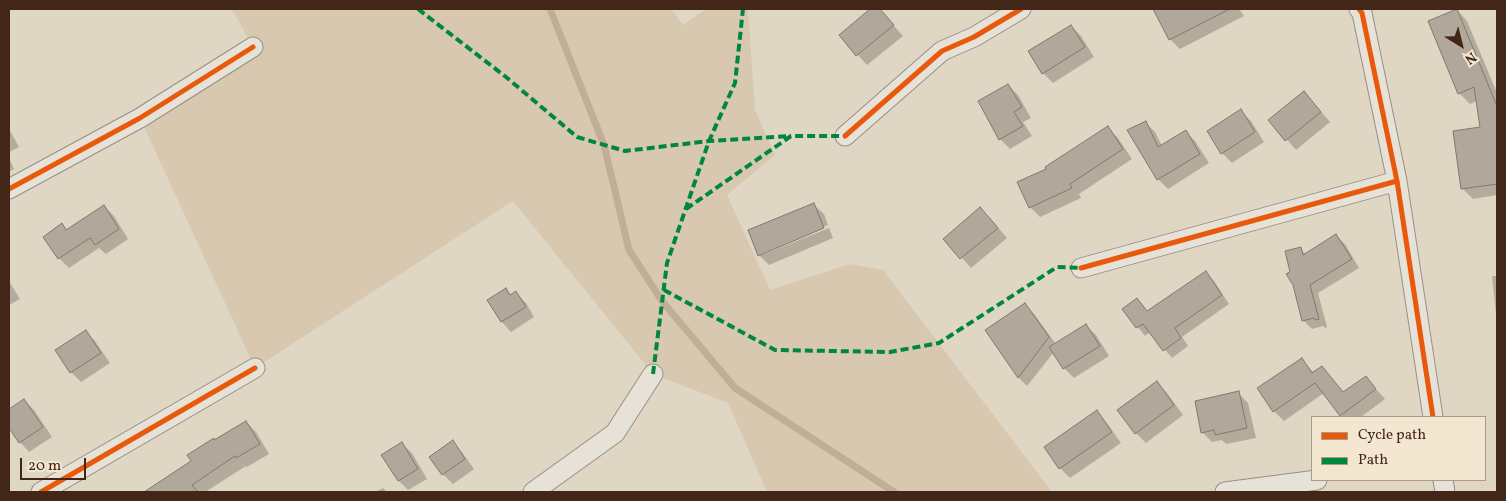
<!DOCTYPE html>
<style>
body{margin:0}
#map{position:relative;width:1506px;height:501px;overflow:hidden;background:#e0d6c4;font-family:Vollkorn,serif}
canvas{display:block}
.frame{position:absolute;inset:0;border:10px solid #422718;pointer-events:none}
.legend{position:absolute;left:1311px;top:416px;width:175px;height:65px;box-sizing:border-box;background:#f3e7d1;border:1px solid #ac9a87;margin:0;padding:6px 9px;list-style:none;font-size:15px;color:#422718}
.legend li{display:flex;align-items:center;gap:10px;height:25px}
.legend b{width:25px;border:1px solid #ac9a87}
.north{position:absolute;left:1436px;top:20px;width:50px;height:50px;-webkit-text-stroke:4px #f3e7d1;paint-order:stroke;rotate:144deg;font-size:14px;font-weight:700;line-height:20px;text-align:center;color:#422718}
.north::after{content:'';display:block;margin:auto;width:18px;height:22px;background:#422718;clip-path:polygon(50% 0,100% 100%,50% 72%,0 100%)}
.scale{position:absolute;left:20px;top:458px;width:66px;height:22px;box-sizing:border-box;border:2px solid #422718;border-top:0;padding-left:6px;font-size:15px;line-height:18px;white-space:nowrap;color:#422718;-webkit-text-stroke:4px #f3e7d1;paint-order:stroke}
</style>
<div id="map">
<canvas width="1506" height="501"></canvas>
<div class="frame"></div>
<ul class="legend">
<li><b style="height:6px;background:#e8590c"></b>Cycle path</li>
<li><b style="height:6px;background:#00873e"></b>Path</li>
</ul>
<div class="north">N</div>
<div class="scale">20 m</div>
</div>
<script>
const ctx = document.querySelector('canvas').getContext('2d');
ctx.lineJoin = 'round';
function paint(path, color) { ctx.fillStyle = color; ctx.fill(path, 'evenodd'); }
const shape = rows => new Path2D(rows.map(r => 'M' + r).join(''));
function trace(path, color, width, dash) { ctx.strokeStyle = color; ctx.lineWidth = width; ctx.lineCap = dash ? 'butt' : 'round'; ctx.setLineDash(dash || []); ctx.stroke(path); }
paint(shape([
 [232,9,671,9,683,25,706,9,748,9,755,110,775,155,727,195,770,290,850,264,883,270,1052,492,767,492,728,403,653,374,513,201,255,368,140,118,253,47]
]), '#d7c8af');
paint(shape([
 [872,9,879,9,903,36,867,65,840,35],
 [1158,9,1239,9,1244,16,1180,49,1170,39,1155,10],
 [1457,10,1467,21,1497,93,1497,195,1473,199,1462,188,1481,128,1477,101,1470,104,1459,93],
 [1071,26,1081,36,1094,57,1053,83,1043,73],
 [1008,85,1018,95,1031,118,1023,122,1032,136,1010,149,1000,139],
 [1304,92,1330,122,1296,150,1270,120],
 [1241,111,1251,121,1264,142,1232,163,1222,153],
 [1146,123,1155,132,1162,146,1186,132,1195,141,1209,163,1168,189,1158,179,1129,131],
 [1108,128,1118,138,1132,159,1079,194,1081,198,1040,217,1030,207,1048,170],
 [9,129,19,147,9,152],
 [9,158,14,169,9,172],
 [814,205,824,214,828,225,762,252,762,255,829,228,833,238,769,265,759,255],
 [104,206,114,216,128,239,106,254,99,248,69,268,59,258,61,225,67,230],
 [990,218,1007,238,971,268,945,239],
 [1336,236,1345,244,1359,268,1318,293,1327,327,1325,328,1323,326,1312,329,1303,320,1291,272,1300,249,1306,254],
 [1206,273,1214,281,1229,304,1182,337,1188,346,1172,358,1150,332,1145,336,1124,310,1137,299,1148,312],
 [1492,276,1497,276,1497,323],
 [9,281,20,299,9,305],
 [506,290,512,296,516,293,526,303,534,317,511,332,502,322,488,301],
 [1025,304,1034,314,1056,344,1086,326,1096,335,1109,356,1074,378,1064,368,1054,352,1027,386,1018,377],
 [85,331,95,341,110,363,81,382,71,372,56,350],
 [1302,360,1314,373,1322,367,1344,393,1365,377,1385,399,1361,417,1343,417,1324,393,1284,421,1274,411],
 [1157,383,1167,393,1183,415,1146,443,1136,433],
 [1238,393,1248,403,1256,438,1226,444,1222,440,1212,442,1202,432],
 [24,400,34,410,52,437,29,452,20,442,9,426,9,410],
 [1096,412,1106,422,1121,443,1070,478,1060,468],
 [246,422,256,432,269,454,247,467,246,466,205,492,164,492,159,484],
 [452,442,462,452,474,469,453,484,443,474,431,457],
 [402,444,412,453,427,479,408,490,398,480],
 [383,488,387,492,375,492]
]), '#0003');
trace(shape([
 [550,9,604,145,629,250,662,301,735,388,894,492]
]), '#c0ae96', 7);
const building = shape([
 [870,9,880,9,894,25,856,56,839,35,870,9],
 [1153,9,1230,9,1169,40,1153,9],
 [1457,9,1497,106,1497,184,1461,189,1453,131,1480,127,1474,87,1458,94,1428,21,1457,9],
 [1071,25,1085,47,1042,74,1028,51,1071,25],
 [1008,84,1022,107,1014,112,1023,126,999,140,978,101,1008,84],
 [1304,91,1321,112,1285,141,1268,120,1304,91],
 [1241,109,1255,132,1221,154,1207,131,1241,109],
 [1146,121,1158,147,1186,130,1200,154,1157,180,1127,130,1146,121],
 [1108,126,1123,149,1070,184,1072,188,1029,208,1017,182,1046,169,1045,167,1108,126],
 [814,203,824,228,758,256,748,230,814,203],
 [104,205,119,229,95,245,90,238,58,259,43,237,62,223,66,230,104,205],
 [980,207,998,228,960,259,943,239,980,207],
 [1336,234,1352,259,1310,285,1319,319,1316,320,1314,318,1302,321,1293,285,1286,274,1290,272,1285,251,1301,247,1303,255,1336,234],
 [1206,271,1222,295,1175,328,1181,338,1163,351,1143,324,1136,328,1122,309,1137,298,1147,311,1206,271],
 [506,288,510,295,516,291,526,307,501,322,487,300,506,288],
 [1025,303,1049,337,1018,378,985,330,1025,303],
 [1086,324,1100,346,1063,369,1049,347,1086,324],
 [86,330,101,353,70,373,55,350,86,330],
 [1302,358,1312,373,1322,366,1343,392,1366,376,1376,389,1340,416,1315,383,1273,412,1257,388,1302,358],
 [1157,381,1174,405,1135,434,1117,410,1157,381],
 [1239,391,1247,428,1215,435,1214,430,1201,433,1195,401,1239,391],
 [24,399,43,427,19,443,9,428,9,409,24,399],
 [1097,410,1112,432,1059,469,1044,447,1097,410],
 [246,421,260,444,236,458,235,456,192,485,198,492,144,492,191,461,187,455,214,438,214,440,246,421],
 [453,440,465,459,442,475,429,457,453,440],
 [402,442,418,469,398,481,381,455,402,442]
]);
paint(building, '#b1a89b');
trace(building, '#81786d', 1);
const street = shape([
 [1359,9,1362,13,1397,181,1433,417],
 [845,136,942,51,974,37,1021,9],
 [9,189,140,118,253,47],
 [1081,268,1397,181],
 [1443,480,1445,492],
 [41,492,255,368],
 [533,492,615,433,653,374],
 [1225,492,1317,480]
]);
trace(street, '#988f83', 21);
trace(street, '#e7e2d8', 19);
trace(shape([
 [418,9,506,77,577,137,625,151,709,141,791,136],
 [686,209,791,136,845,136],
 [664,290,775,350,890,352,939,343,1057,267,1081,268],
 [653,374,667,263,709,141,735,83,743,9]
]), '#00873e', 4, [8, 4]);
trace(shape([
 [1359,9,1362,13,1397,181,1433,417],
 [845,136,942,51,974,37,1021,9],
 [9,189,140,118,253,47],
 [1081,268,1397,181],
 [41,492,255,368]
]), '#e8590c', 5);
</script>
